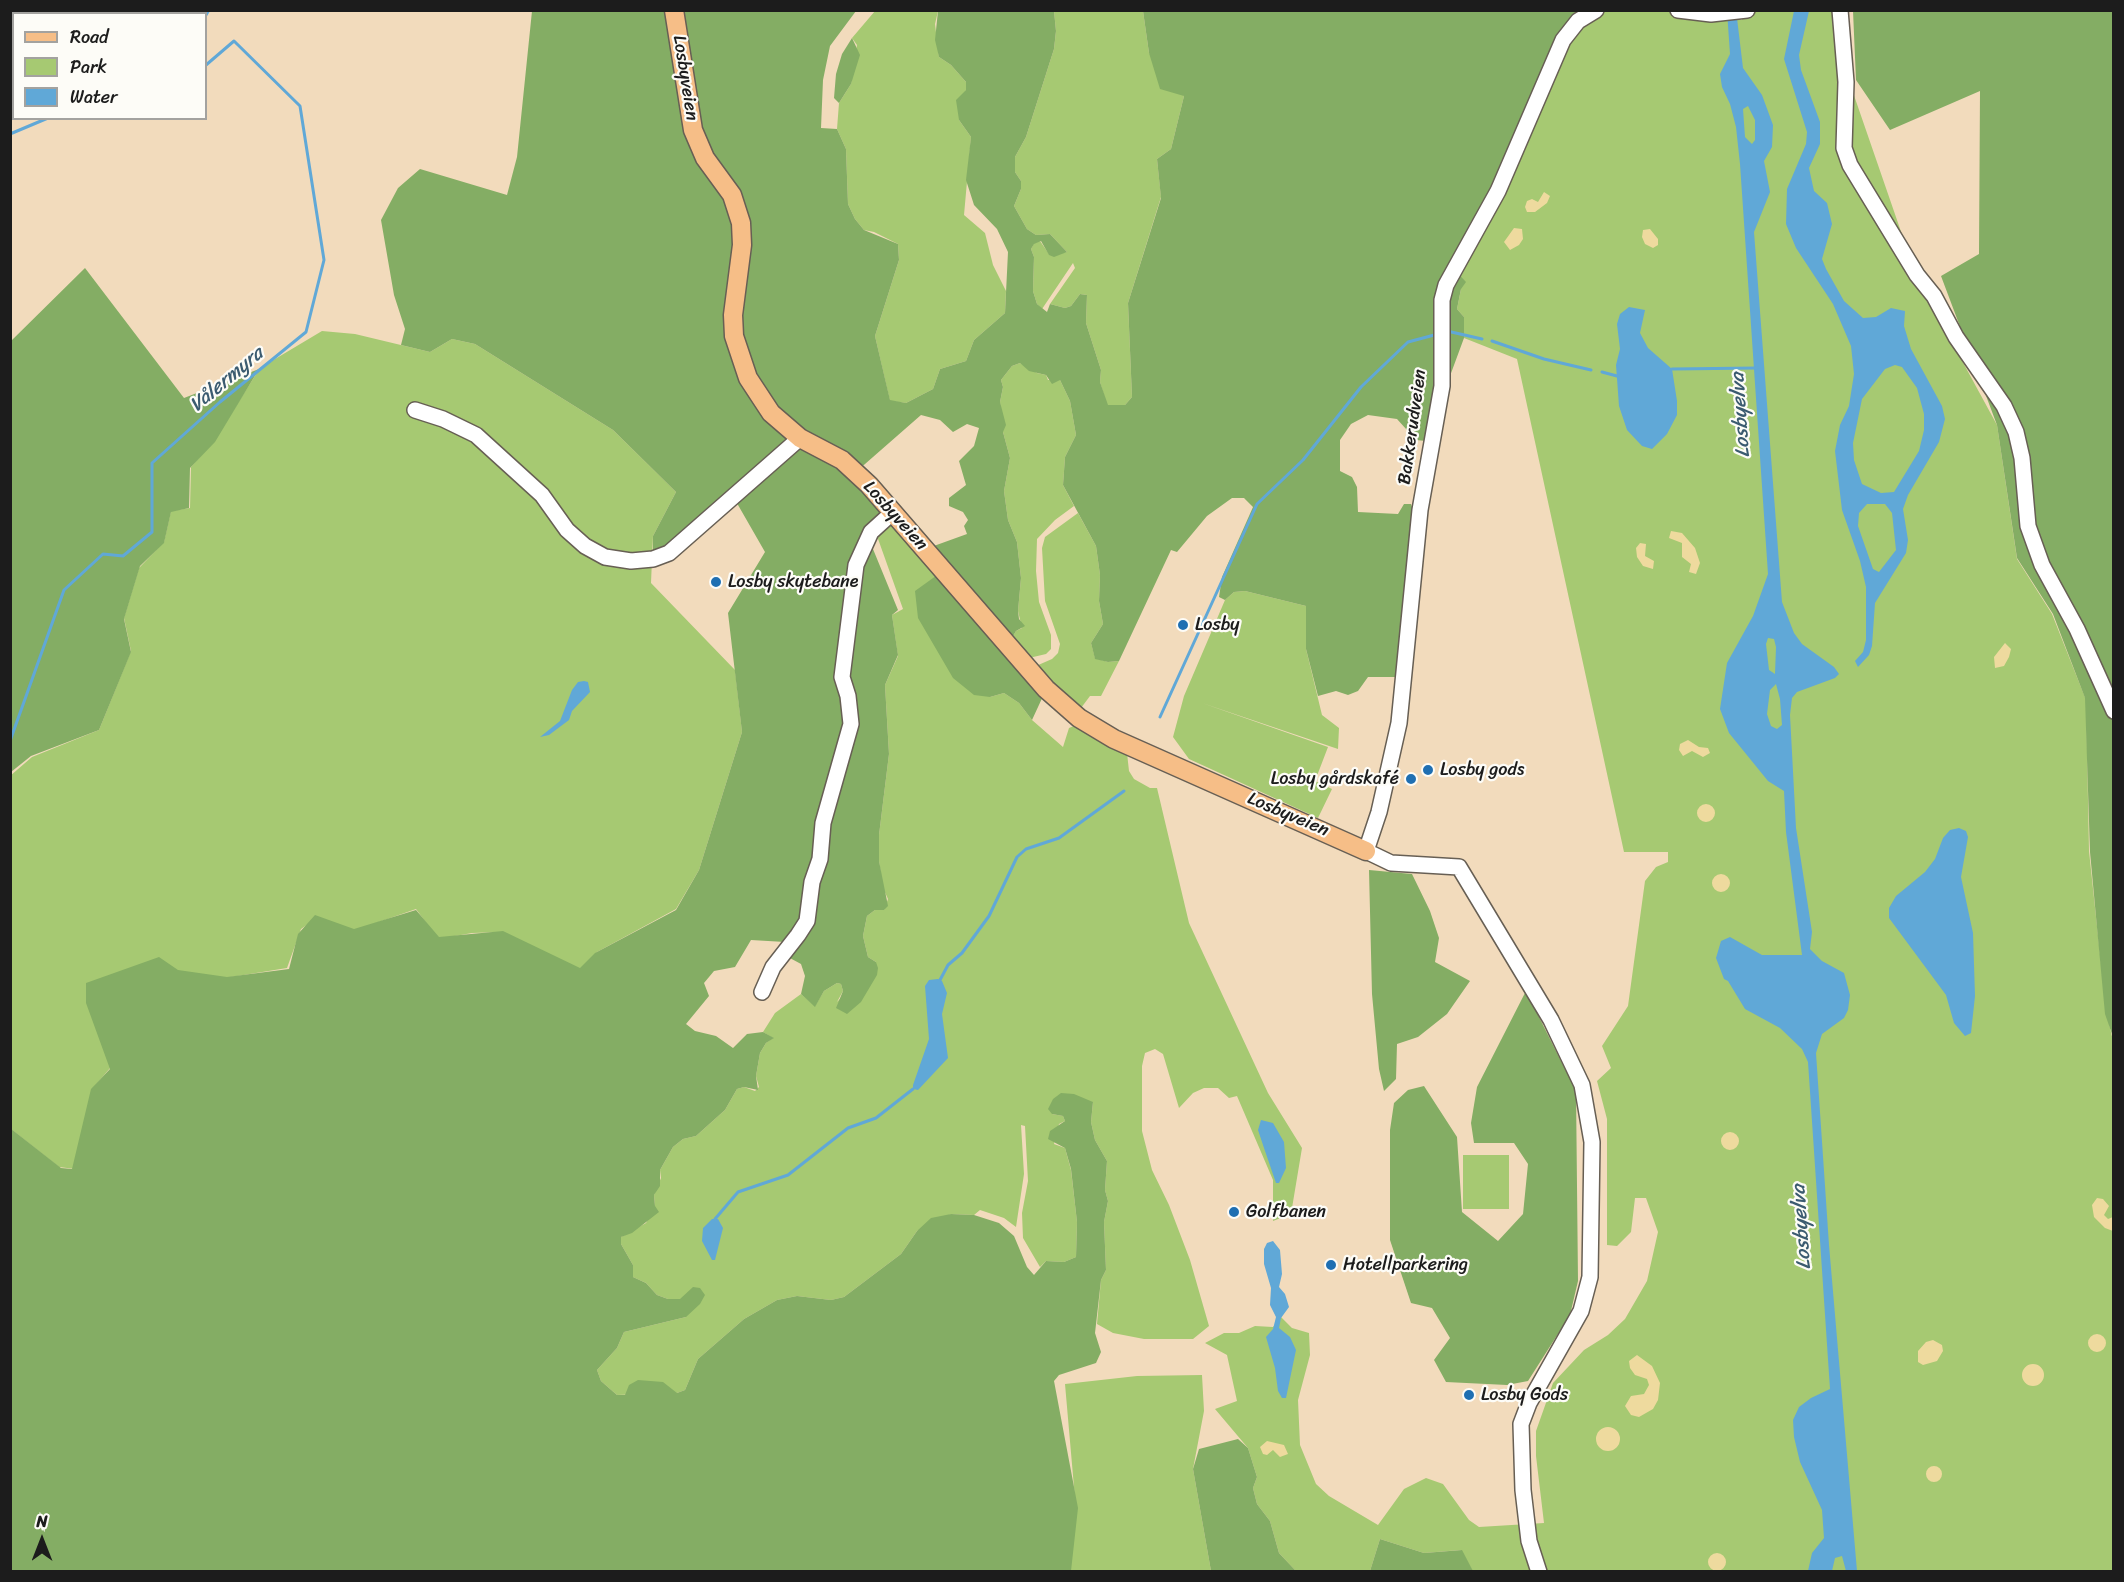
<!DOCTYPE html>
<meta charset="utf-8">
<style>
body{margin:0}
#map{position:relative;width:2124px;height:1582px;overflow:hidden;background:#f2dbbc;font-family:Sriracha,sans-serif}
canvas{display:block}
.frame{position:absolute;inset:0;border:12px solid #1c1c1c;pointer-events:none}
.legend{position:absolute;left:12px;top:12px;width:195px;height:108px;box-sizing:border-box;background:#fdfcf7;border:2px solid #a3a29f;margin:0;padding:8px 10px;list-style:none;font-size:18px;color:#1c1c1c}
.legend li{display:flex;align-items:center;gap:12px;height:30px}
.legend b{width:30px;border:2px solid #a3a29f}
.north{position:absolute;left:12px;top:1510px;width:60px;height:60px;-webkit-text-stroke:4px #fdfcf7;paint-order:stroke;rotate:0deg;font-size:16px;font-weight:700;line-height:24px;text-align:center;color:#1c1c1c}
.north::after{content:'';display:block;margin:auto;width:21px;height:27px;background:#1c1c1c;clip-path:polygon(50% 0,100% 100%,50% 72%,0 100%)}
</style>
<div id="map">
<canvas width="2124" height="1582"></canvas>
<div class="frame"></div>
<ul class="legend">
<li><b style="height:8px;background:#f6be87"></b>Road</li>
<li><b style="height:16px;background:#a6c972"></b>Park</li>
<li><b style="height:16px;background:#60a8d7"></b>Water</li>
</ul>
<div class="north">N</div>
</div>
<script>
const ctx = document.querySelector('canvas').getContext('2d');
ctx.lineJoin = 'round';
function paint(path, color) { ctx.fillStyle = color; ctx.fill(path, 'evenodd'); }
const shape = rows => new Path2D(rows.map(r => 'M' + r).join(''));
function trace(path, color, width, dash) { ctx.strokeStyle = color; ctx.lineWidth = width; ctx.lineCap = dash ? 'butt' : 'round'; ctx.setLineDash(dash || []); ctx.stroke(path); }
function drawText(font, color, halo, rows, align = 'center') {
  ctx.font = font + ' Sriracha,sans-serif'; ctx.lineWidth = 4.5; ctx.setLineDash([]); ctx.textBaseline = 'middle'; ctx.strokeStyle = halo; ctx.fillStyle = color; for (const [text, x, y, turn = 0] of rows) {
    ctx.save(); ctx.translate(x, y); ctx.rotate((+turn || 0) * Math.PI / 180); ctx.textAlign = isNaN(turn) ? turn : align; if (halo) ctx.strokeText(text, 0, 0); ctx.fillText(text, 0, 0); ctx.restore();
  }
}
paint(shape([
 [875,11,938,11,935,24,939,57,951,65,966,82,966,90,959,120,971,137,964,215,985,233,993,265,1006,291,1005,313,974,340,966,361,940,369,933,389,906,403,890,401,875,336,899,260,898,244,874,232,864,230,855,219,848,204,846,149,837,129,839,103,851,84,857,45,852,38],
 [1054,11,1143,11,1149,53,1184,96,1171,149,1157,159,1161,197,1128,303,1132,397,1125,405,1107,405,1100,382,1101,370,1086,323,1087,295,1080,294,1071,306,1065,308,1050,304,1075,268,1073,263,1042,309,1037,304,1033,291,1034,257,1031,249,1034,243,1040,241,1049,254,1067,252,1050,234,1036,235,1027,229,1014,206,1021,189,1021,181,1015,172,1015,157,1026,137,1054,49,1056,31],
 [1579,11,1686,11,1742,20,1742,11,1848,11,1848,78,1917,278,1997,425,2017,559,2052,614,2086,700,2089,851,2106,1011,2114,1045,2113,1571,1473,1572,1461,1550,1424,1553,1380,1539,1370,1571,1296,1571,1279,1553,1270,1521,1257,1504,1253,1488,1257,1477,1248,1448,1215,1409,1237,1401,1227,1355,1205,1343,1224,1333,1239,1333,1255,1326,1273,1327,1281,1317,1292,1328,1309,1333,1310,1355,1298,1400,1300,1445,1316,1484,1329,1496,1378,1525,1404,1489,1426,1478,1443,1484,1469,1520,1479,1527,1544,1523,1536,1456,1536,1431,1553,1383,1584,1350,1608,1335,1625,1319,1647,1281,1658,1232,1646,1198,1635,1198,1631,1232,1617,1246,1607,1245,1607,1119,1597,1081,1611,1068,1602,1046,1628,1006,1645,881,1656,867,1668,862,1668,852,1624,852,1517,359,1464,338,1464,317,1457,309,1461,289,1450,266,1487,195,1551,48],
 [322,331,355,334,430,352,452,339,475,344,613,430,676,492,653,536,651,583,735,670,742,732,699,870,676,909,597,952,581,970,501,932,472,933,438,939,416,909,353,931,318,917,301,929,287,968,225,978,111,1067,93,1088,75,1169,59,1167,11,1129,10,776,32,757,99,730,131,651,124,618,139,568,164,542,171,511,190,508,191,467,215,439,260,368],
 [1020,363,1037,373,1046,375,1048,380,1060,380,1070,401,1076,435,1065,457,1063,485,1074,506,1055,520,1037,539,1036,571,1039,602,1051,635,1051,649,1046,654,1029,658,1012,638,1016,631,1022,628,1018,611,1021,578,1017,542,1008,520,1004,491,1010,458,1003,432,1000,402,1003,387,1001,380,1012,366],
 [1078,513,1096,546,1100,575,1099,601,1103,624,1091,643,1095,658,1108,662,1119,661,1101,696,1090,696,1078,712,1036,666,1052,659,1058,653,1060,644,1045,601,1042,548,1045,537],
 [889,521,940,573,990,697,1004,693,1019,703,1032,720,1063,747,1069,728,1074,726,1127,753,1129,771,1134,779,1150,788,1157,788,1189,923,1268,1093,1302,1148,1291,1214,1273,1221,1273,1180,1237,1096,1229,1098,1218,1088,1204,1088,1193,1093,1179,1108,1163,1054,1155,1049,1145,1053,1142,1066,1142,1131,1152,1170,1169,1205,1190,1260,1209,1326,1193,1339,1144,1339,1113,1333,1097,1324,1101,1280,1106,1270,1104,1222,1108,1201,1105,1190,1107,1161,1095,1140,1091,1122,1093,1102,1052,1114,1063,1116,1065,1121,1059,1124,1054,1144,1065,1148,1071,1170,1077,1222,1076,1257,1064,1262,1046,1261,1040,1267,1023,1238,1022,1213,1028,1181,1025,1126,1021,1125,1024,1174,1016,1227,1004,1218,980,1210,974,1215,951,1214,917,1231,901,1254,844,1297,831,1300,797,1296,777,1300,744,1319,698,1359,685,1390,677,1393,617,1395,601,1381,597,1370,617,1348,624,1332,686,1317,680,1299,668,1299,657,1295,646,1283,633,1277,633,1265,621,1244,621,1237,646,1223,655,1206,654,1195,661,1178,660,1170,673,1147,683,1139,696,1136,725,1110,737,1089,744,1087,755,1091,759,1087,756,1076,760,1053,766,1043,773,1038,763,1032,775,1013,801,994,815,1006,824,991,837,983,841,984,843,991,837,1002,876,962,868,957,863,936,867,916,875,910,884,910,888,899,883,888,879,861,879,835,889,754,885,685,898,656,892,615,903,609,877,536],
 [1245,591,1306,606,1306,649,1322,715,1339,728,1338,749,1202,703,1328,747,1315,781,1332,789,1318,818,1189,759,1173,737,1184,696,1225,600,1234,592],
 [1463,1155,1509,1155,1509,1209,1463,1209],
 [1202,1375,1204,1411,1193,1469,1211,1571,1070,1571,1076,1510,1065,1384,1137,1376]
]), '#a6c972');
paint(shape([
 [532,11,856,11,830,46,823,80,821,128,837,129,846,149,848,204,855,219,864,230,898,244,899,260,875,336,890,400,906,403,933,389,940,369,966,361,974,340,1005,313,1008,252,997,229,974,205,966,180,971,137,959,120,956,100,966,90,966,82,951,65,939,57,935,40,938,11,1054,11,1056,31,1054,49,1026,137,1015,157,1015,172,1021,181,1021,189,1014,206,1027,229,1036,235,1050,234,1067,252,1054,257,1049,255,1041,241,1034,244,1031,249,1034,257,1033,291,1037,304,1047,312,1050,304,1065,308,1071,306,1080,294,1087,295,1086,323,1101,370,1100,382,1108,405,1125,405,1132,397,1128,303,1161,198,1157,159,1171,149,1184,96,1160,89,1149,53,1143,11,1579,11,1551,48,1487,195,1450,265,1466,282,1461,289,1457,309,1464,317,1464,338,1426,441,1416,440,1397,419,1368,415,1351,424,1340,440,1340,471,1352,477,1357,487,1358,512,1398,514,1404,504,1411,504,1415,516,1396,677,1368,677,1358,691,1348,695,1336,691,1318,696,1306,649,1306,606,1245,591,1234,592,1225,600,1219,597,1222,577,1253,507,1244,498,1232,498,1207,516,1177,552,1171,550,1119,661,1108,662,1095,659,1091,643,1103,624,1099,601,1100,575,1096,546,1063,485,1065,457,1076,435,1070,401,1060,380,1052,384,1046,375,1029,371,1020,363,1012,366,1001,380,1003,387,1000,402,1006,425,1003,432,1010,458,1004,491,1008,520,1017,542,1021,578,1018,611,1019,619,1025,626,1016,631,1012,638,931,547,967,534,964,526,968,520,963,512,949,506,949,498,966,485,959,461,974,446,979,428,967,424,953,432,940,420,921,415,849,478,884,515,866,532,898,610,892,615,898,655,885,685,889,754,879,835,879,861,888,906,884,910,875,910,867,916,863,936,868,957,876,962,878,968,877,975,861,1002,847,1014,836,1008,843,991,841,984,837,983,824,991,815,1007,801,994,805,976,801,964,788,957,785,942,751,940,735,967,714,971,704,983,709,996,686,1024,695,1031,716,1036,733,1048,747,1034,763,1032,774,1038,766,1043,760,1053,756,1076,758,1090,744,1087,737,1089,725,1110,696,1136,683,1139,673,1147,660,1170,660,1186,654,1195,655,1206,659,1212,632,1233,621,1237,621,1244,633,1265,633,1277,646,1283,657,1295,668,1299,680,1299,693,1287,700,1288,705,1295,700,1304,686,1317,624,1332,617,1348,597,1370,601,1381,617,1395,625,1395,629,1385,638,1380,663,1382,677,1393,685,1390,698,1359,744,1319,777,1300,797,1296,831,1300,844,1297,901,1254,917,1231,931,1218,951,1214,974,1215,999,1223,1014,1236,1027,1267,1034,1275,1046,1261,1064,1262,1076,1257,1077,1222,1071,1169,1065,1148,1048,1139,1050,1131,1065,1121,1063,1116,1052,1114,1048,1109,1053,1099,1061,1093,1074,1094,1093,1102,1091,1122,1095,1140,1107,1161,1105,1190,1108,1201,1104,1222,1106,1270,1101,1280,1095,1333,1101,1352,1096,1363,1059,1375,1054,1381,1078,1508,1071,1571,11,1571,10,1128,61,1168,72,1169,91,1089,110,1069,86,1003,86,983,159,957,178,970,227,977,289,969,298,934,315,915,354,929,416,910,439,937,503,931,580,968,595,953,676,910,699,870,742,732,728,613,765,552,734,498,653,559,653,536,676,492,613,430,475,344,452,339,430,352,401,345,405,329,394,295,381,220,398,188,420,169,507,195,517,157],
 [1853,11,2113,11,2113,1037,2105,1014,2090,852,2085,698,2053,614,2017,558,1997,425,1941,276,1979,254,1980,91,1890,130,1856,80],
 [852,38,860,55,851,84,839,103,834,98,836,74,842,54],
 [85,268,184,398,259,369,215,442,190,468,189,508,171,512,164,543,140,566,124,619,131,652,99,730,31,756,11,772,11,341],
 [940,573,1044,694,1032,720,1019,703,1004,693,990,697,974,695,953,678,918,618,915,591],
 [1369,870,1412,874,1430,911,1439,938,1435,962,1470,981,1447,1014,1418,1037,1397,1044,1396,1079,1384,1091,1379,1069,1372,994],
 [1526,991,1576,1091,1578,1281,1570,1315,1528,1381,1507,1385,1446,1382,1434,1360,1450,1338,1432,1308,1411,1303,1390,1240,1390,1130,1394,1103,1408,1090,1424,1086,1457,1137,1462,1212,1498,1241,1523,1214,1528,1164,1514,1143,1474,1143,1471,1123,1477,1087],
 [1238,1439,1248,1448,1257,1477,1253,1488,1257,1504,1270,1521,1279,1553,1296,1571,1211,1571,1193,1469,1199,1449],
 [1380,1539,1424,1553,1462,1550,1473,1571,1370,1571]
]), '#84ad64');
paint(shape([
 [1544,192,1550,196,1547,203,1535,212,1527,212,1525,207,1527,201,1532,199,1538,202],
 [1514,228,1522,229,1523,239,1519,245,1510,250,1504,242],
 [1650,229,1658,239,1658,245,1653,248,1645,244,1642,237,1643,230],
 [1671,531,1682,533,1695,548,1700,563,1696,574,1689,572,1691,564,1682,557,1682,543,1669,538],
 [1640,543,1646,544,1645,556,1654,561,1653,569,1643,566,1637,557,1636,548],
 [2005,643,2011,649,2009,657,2004,666,1995,668,1994,657],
 [1688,740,1699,747,1708,748,1710,753,1703,757,1692,751,1683,756,1679,750,1680,744],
 '1697 813a9 9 0 1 1 18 0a9 9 0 1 1-18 0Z',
 '1712 883a9 9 0 1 1 18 0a9 9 0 1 1-18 0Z',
 '1721 1141a9 9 0 1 1 18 0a9 9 0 1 1-18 0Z',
 [2097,1198,2103,1199,2109,1206,2104,1215,2108,1219,2113,1217,2113,1231,2105,1228,2094,1217,2092,1205],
 '2088 1343a9 9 0 1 1 18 0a9 9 0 1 1-18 0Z',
 [1933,1340,1942,1345,1943,1351,1937,1361,1923,1365,1918,1362,1918,1351,1926,1342],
 [1637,1355,1652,1366,1660,1383,1658,1400,1653,1409,1639,1417,1631,1415,1625,1406,1631,1396,1644,1394,1649,1385,1647,1379,1635,1375,1630,1368,1629,1361],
 '2022 1375a11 11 0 1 1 22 0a11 11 0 1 1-22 0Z',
 '1596 1439a12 12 0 1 1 24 0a12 12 0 1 1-24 0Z',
 [1267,1441,1284,1445,1288,1454,1280,1457,1273,1450,1267,1455,1263,1454,1260,1447],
 '1926 1474a8 8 0 1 1 16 0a8 8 0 1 1-16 0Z',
 '1708 1562a9 9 0 1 1 18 0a9 9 0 1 1-18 0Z'
]), '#eeda9e');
paint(shape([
 [1736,10,1743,68,1762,95,1773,125,1772,147,1764,161,1770,192,1754,232,1782,602,1794,633,1802,644,1834,667,1839,674,1835,678,1797,692,1792,698,1790,715,1796,828,1812,932,1810,949,1822,961,1844,973,1850,995,1848,1010,1844,1018,1822,1034,1816,1053,1829,1245,1857,1571,1846,1571,1842,1556,1835,1558,1832,1571,1808,1571,1812,1553,1824,1538,1822,1510,1800,1462,1794,1437,1793,1420,1799,1407,1811,1398,1830,1389,1808,1062,1802,1049,1780,1028,1745,1009,1728,981,1724,979,1716,958,1721,941,1730,937,1762,955,1802,955,1786,832,1784,791,1768,781,1729,733,1720,709,1727,663,1753,616,1768,574,1740,164,1736,127,1730,104,1722,87,1720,74,1730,54,1727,11],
 [1748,106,1755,120,1755,140,1752,144,1745,137,1743,109],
 [1768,638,1774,639,1776,647,1775,674,1769,670,1766,644],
 [1776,684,1780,699,1782,725,1777,729,1771,726,1767,714,1770,690],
 [1794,11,1809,11,1799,55,1801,70,1820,122,1820,144,1809,168,1814,191,1827,203,1832,224,1822,259,1826,269,1844,301,1863,318,1876,317,1891,308,1905,311,1904,326,1911,349,1942,406,1945,419,1939,442,1908,495,1903,509,1908,540,1906,553,1875,603,1872,646,1869,655,1858,667,1855,661,1863,652,1866,640,1866,587,1860,561,1842,510,1835,451,1840,425,1849,406,1854,374,1851,346,1833,304,1796,248,1786,224,1787,189,1806,144,1807,132,1784,59],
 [1895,365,1902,367,1917,388,1924,414,1924,430,1919,451,1894,492,1881,493,1862,484,1854,460,1853,443,1862,399,1885,369],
 [1867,504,1885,504,1892,513,1896,550,1879,572,1873,569,1858,526,1859,513],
 [1629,307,1645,310,1640,333,1648,348,1672,369,1677,401,1677,415,1667,434,1652,449,1642,446,1627,430,1619,406,1616,365,1620,349,1617,324,1620,314],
 [584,681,588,682,590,692,572,711,569,720,549,735,540,737,560,721,572,690,578,682],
 [1959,828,1966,831,1968,837,1961,877,1973,933,1975,996,1971,1033,1965,1036,1954,1023,1946,995,1889,918,1889,908,1896,896,1925,872,1935,859,1943,838,1950,830],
 [938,979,942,981,947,993,942,1014,948,1058,918,1090,913,1089,913,1085,929,1039,925,986,929,980],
 [1261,1120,1273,1123,1284,1142,1286,1168,1279,1183,1276,1183,1264,1148,1258,1130],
 [712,1219,718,1219,723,1228,715,1260,712,1260,702,1241,703,1228],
 [1273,1241,1280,1250,1282,1274,1279,1287,1285,1294,1289,1307,1281,1318,1279,1328,1290,1337,1296,1350,1286,1398,1282,1398,1278,1391,1275,1368,1266,1337,1273,1329,1276,1317,1270,1305,1271,1288,1264,1264,1264,1249,1267,1243]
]), '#60a8d7');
trace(shape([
 [206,15,209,10],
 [10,134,48,118],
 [1447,331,1482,339],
 [1492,341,1544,359,1591,370],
 [1672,369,1757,368],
 [1602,372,1617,376],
 [1160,717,1257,504,1303,460,1361,387,1408,342,1438,334],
 [10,741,64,590,103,554,123,556,152,532,152,463,220,402,306,332,324,260,300,106,234,41,206,65],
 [940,980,948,965,962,953,989,916,1017,857,1026,849,1059,838,1124,791],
 [715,1219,738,1192,788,1175,848,1128,876,1118,913,1089]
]), '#60a8d7', 3);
const minor = shape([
 [1678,10,1711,14,1747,10],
 [1840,10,1846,82,1844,148,1850,165,1917,275,1934,296,1956,337,2004,406,2016,432,2022,458,2028,526,2042,565,2077,629,2114,711],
 [415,410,443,419,476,435,542,495,567,530,585,546,605,557,631,561,653,559,669,553,800,438],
 [762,992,773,967,798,935,807,921,812,882,820,859,823,823,851,724,848,696,842,677,856,565,871,532,893,512],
 [1539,1572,1529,1541,1523,1490,1521,1424,1529,1403,1581,1311,1590,1277,1592,1142,1582,1085,1551,1020,1459,867,1391,863,1366,851,1379,812,1399,723,1420,510,1442,386,1442,300,1446,285,1498,191,1563,40,1578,21,1596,10]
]);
const major = shape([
 [674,10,693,130,705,158,732,195,741,223,742,245,733,315,734,336,748,378,771,413,800,438,842,460,869,485,1046,689,1079,718,1114,739,1366,851]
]);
trace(minor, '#675f54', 18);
trace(major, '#675f54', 21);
trace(minor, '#fff', 15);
trace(major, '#f6be87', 18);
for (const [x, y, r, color] of [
 [716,582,6,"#1f6fb2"],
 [1183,625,6,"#1f6fb2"],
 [1428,770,6,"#1f6fb2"],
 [1411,779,6,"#1f6fb2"],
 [1234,1212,6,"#1f6fb2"],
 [1331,1265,6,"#1f6fb2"],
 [1469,1395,6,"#1f6fb2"]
]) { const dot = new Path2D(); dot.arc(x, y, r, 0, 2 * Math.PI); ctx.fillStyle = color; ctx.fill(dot); trace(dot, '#fdfcf7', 2); }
drawText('18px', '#1c1c1c', '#fdfcf7', [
 ["Losbyveien",685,78,81],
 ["Bakkerudveien",1413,427,-82],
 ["Losbyveien",895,516,48],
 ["Losbyveien",1288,815,23]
]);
drawText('18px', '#1c1c1c', '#fdfcf7', [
 ["Losby skytebane",728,582],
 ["Losby",1195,625],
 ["Losby gods",1440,770],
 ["Losby gårdskafé",1399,779,"right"],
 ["Golfbanen",1246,1212],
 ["Hotellparkering",1343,1265],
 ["Losby Gods",1481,1395]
], 'left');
drawText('italic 20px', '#3b5b70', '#fdfcf7', [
 ["Vålermyra",227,380,-40],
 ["Losbyelva",1741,415,-94],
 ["Losbyelva",1802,1227,-94]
]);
</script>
